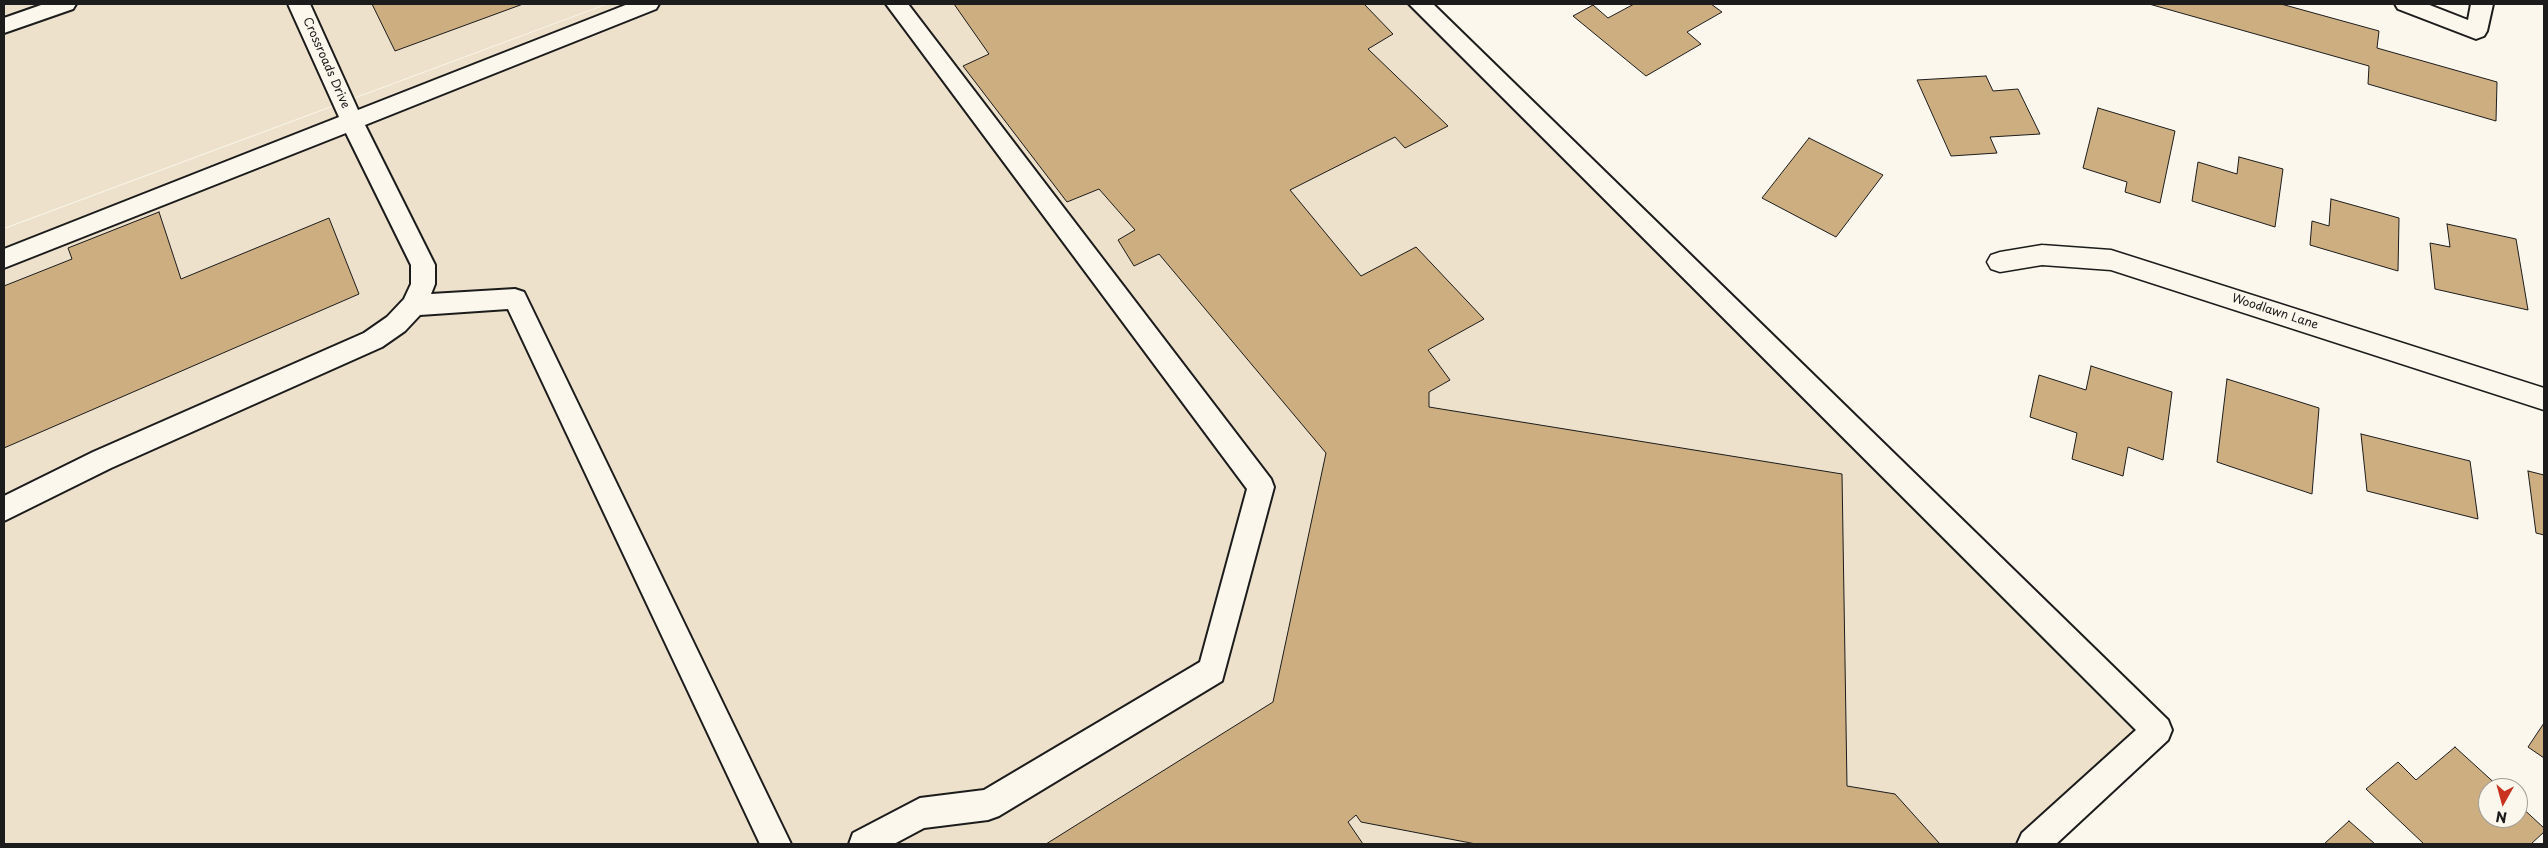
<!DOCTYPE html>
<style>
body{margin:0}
#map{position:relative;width:2548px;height:848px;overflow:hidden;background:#fbf7ec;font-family:"Playpen Sans",sans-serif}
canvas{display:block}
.frame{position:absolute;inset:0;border:5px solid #1c1c1c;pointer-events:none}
.north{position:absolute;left:2478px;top:778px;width:50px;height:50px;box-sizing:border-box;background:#fbf7ec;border:1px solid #a29f99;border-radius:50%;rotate:187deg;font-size:14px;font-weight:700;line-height:20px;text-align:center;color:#1c1c1c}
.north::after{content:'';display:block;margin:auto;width:18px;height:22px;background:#c8321e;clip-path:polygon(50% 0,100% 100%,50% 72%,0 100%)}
</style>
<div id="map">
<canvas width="2548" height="848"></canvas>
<div class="frame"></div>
<div class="north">N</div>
</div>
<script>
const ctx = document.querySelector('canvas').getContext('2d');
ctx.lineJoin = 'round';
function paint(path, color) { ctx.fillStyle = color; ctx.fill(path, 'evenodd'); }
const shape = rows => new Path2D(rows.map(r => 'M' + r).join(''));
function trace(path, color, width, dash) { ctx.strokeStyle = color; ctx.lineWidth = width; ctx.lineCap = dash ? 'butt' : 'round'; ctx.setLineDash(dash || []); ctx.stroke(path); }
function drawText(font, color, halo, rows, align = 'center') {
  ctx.font = font + ' "Playpen Sans",sans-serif'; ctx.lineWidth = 4; ctx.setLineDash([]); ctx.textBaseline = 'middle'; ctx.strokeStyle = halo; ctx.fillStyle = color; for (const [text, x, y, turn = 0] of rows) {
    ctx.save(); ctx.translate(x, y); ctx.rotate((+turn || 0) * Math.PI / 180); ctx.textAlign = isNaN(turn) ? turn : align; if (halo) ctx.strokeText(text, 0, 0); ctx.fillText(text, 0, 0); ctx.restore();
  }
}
paint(shape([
 [4,4,606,4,4,228],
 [608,4,1420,4,2157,730,2041,844,4,844,4,229]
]), '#ede1cc');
const building = shape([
 [372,4,523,4,395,51,372,4],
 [954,4,1364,4,1393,34,1368,49,1448,126,1405,148,1395,137,1290,190,1361,276,1416,247,1484,319,1428,350,1450,380,1429,392,1429,407,1842,474,1847,786,1895,794,1940,844,1476,844,1361,822,1356,815,1348,822,1363,844,1046,844,1273,702,1326,453,1159,254,1134,266,1118,240,1135,230,1099,189,1067,202,963,66,989,54,954,4],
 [1634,4,1711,4,1722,12,1687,32,1701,44,1646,76,1573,16,1593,5,1608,18,1634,4],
 [2149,4,2281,4,2379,31,2377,48,2497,82,2496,121,2368,84,2369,66,2149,4],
 [1986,76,1993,91,2018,89,2040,134,1990,137,1997,153,1951,156,1917,80,1986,76],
 [2098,108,2175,131,2160,203,2125,192,2127,182,2083,168,2098,108],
 [1809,138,1883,175,1836,237,1762,198,1809,138],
 [2239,157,2283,169,2275,227,2192,201,2198,162,2237,174,2239,157],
 [2331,199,2399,218,2398,271,2310,245,2312,221,2329,226,2331,199],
 [159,212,181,279,329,218,359,294,4,448,4,286,72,259,68,248,159,212],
 [2447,224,2516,239,2528,310,2435,289,2430,243,2450,247,2447,224],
 [2091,366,2172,392,2163,460,2128,447,2123,476,2072,459,2077,433,2030,417,2039,375,2086,390,2091,366],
 [2227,379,2319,408,2312,494,2217,462,2227,379],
 [2361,434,2470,461,2478,519,2367,491,2361,434],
 [2528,471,2544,475,2544,535,2536,533,2528,471],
 [2544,723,2544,758,2528,747,2544,723],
 [2455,747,2500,788,2488,788,2488,818,2518,818,2518,804,2544,828,2544,832,2531,844,2424,844,2366,789,2398,762,2416,780,2455,747],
 [2349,821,2375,844,2324,844,2349,821]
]);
paint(building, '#cdae81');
trace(building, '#1c1c1c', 1);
const lane = shape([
 [44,4,76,4,73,9,4,33,4,18,44,4],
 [288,4,310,4,358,110,628,4,659,4,656,9,365,125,435,265,435,284,431,294,515,289,524,292,791,844,760,844,508,309,420,315,405,331,382,347,111,468,4,521,4,496,93,452,364,333,387,317,404,299,411,284,411,265,346,133,4,268,4,249,339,117,288,4],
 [886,4,908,4,1271,479,1274,487,1222,681,999,816,988,820,924,828,894,844,849,844,853,833,920,798,984,790,1200,662,1247,489,886,4],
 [1409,4,1433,4,2168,720,2172,730,2168,740,2056,844,2017,844,2022,833,2136,730,1409,4],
 [2395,4,2427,4,2468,20,2471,4,2493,4,2487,31,2484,36,2476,39,2398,9,2395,4]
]);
const street = shape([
 [2042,245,2111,250,2544,388,2544,410,2111,270,2042,265,2000,272,1991,269,1987,262,1991,255,2000,252,2042,245]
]);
trace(lane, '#1c1c1c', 4);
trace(street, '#1c1c1c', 3);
paint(lane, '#fbf7ec');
paint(street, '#fbf7ec');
drawText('12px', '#1c1c1c', '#fbf7ec', [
 ["Crossroads Drive",326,63,66],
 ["Woodlawn Lane",2275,312,18]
]);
</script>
